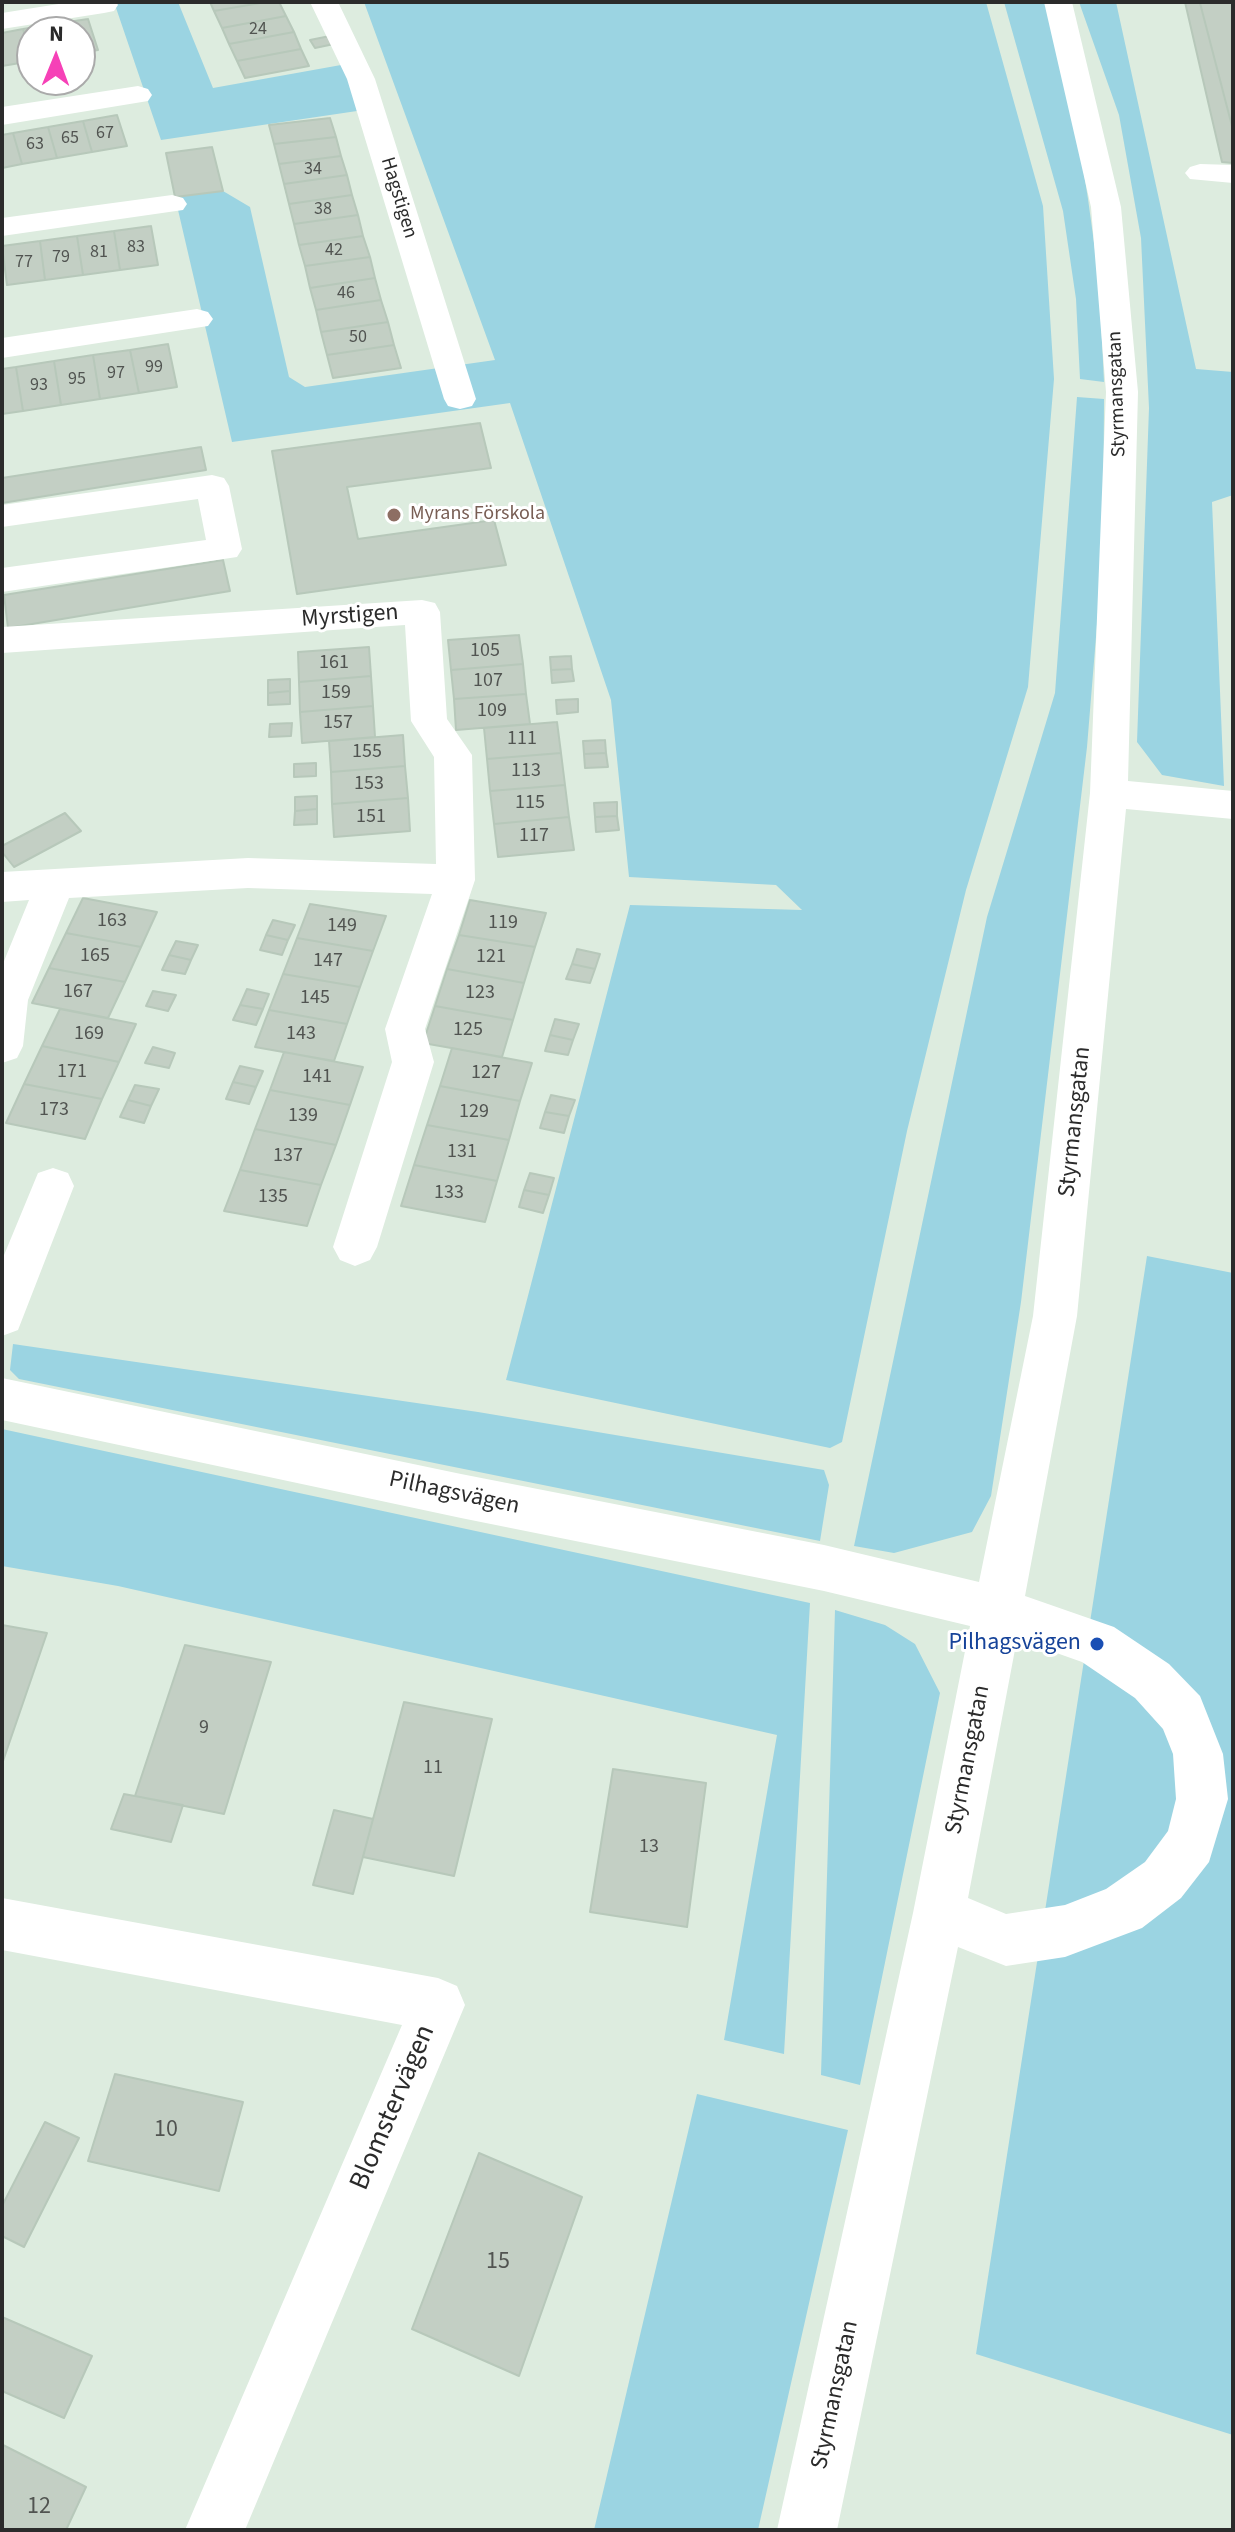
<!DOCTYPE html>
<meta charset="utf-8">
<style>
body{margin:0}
#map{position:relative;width:1235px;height:2532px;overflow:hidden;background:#ddecdf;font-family:"Source Sans 3",sans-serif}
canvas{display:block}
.frame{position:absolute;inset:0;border:4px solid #2b2b2b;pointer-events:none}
.north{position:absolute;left:16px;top:16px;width:80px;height:80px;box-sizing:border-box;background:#fff;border:2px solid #aaa;border-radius:50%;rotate:1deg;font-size:22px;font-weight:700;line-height:32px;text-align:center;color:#2b2b2b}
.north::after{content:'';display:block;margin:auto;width:28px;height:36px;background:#f641b7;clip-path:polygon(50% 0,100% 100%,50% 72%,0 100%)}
</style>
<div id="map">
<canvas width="1235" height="2532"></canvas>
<div class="frame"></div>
<div class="north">N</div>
</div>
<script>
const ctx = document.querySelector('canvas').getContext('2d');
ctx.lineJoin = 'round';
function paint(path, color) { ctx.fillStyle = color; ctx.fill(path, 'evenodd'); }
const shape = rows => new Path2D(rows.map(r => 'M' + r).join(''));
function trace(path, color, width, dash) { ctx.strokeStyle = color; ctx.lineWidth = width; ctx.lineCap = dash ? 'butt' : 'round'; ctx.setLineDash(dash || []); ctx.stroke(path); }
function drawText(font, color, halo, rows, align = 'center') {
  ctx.font = font + ' "Source Sans 3",sans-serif'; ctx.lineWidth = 6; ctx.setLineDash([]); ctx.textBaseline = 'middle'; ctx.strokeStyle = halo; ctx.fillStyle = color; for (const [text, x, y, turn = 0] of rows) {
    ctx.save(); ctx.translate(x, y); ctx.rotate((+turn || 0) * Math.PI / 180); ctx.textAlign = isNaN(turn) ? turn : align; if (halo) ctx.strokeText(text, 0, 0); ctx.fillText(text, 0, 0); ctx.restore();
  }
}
paint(shape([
 [114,2,178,2,213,88,341,65,353,88,357,111,161,140],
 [364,2,986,2,1043,206,1054,379,1028,687,966,890,907,1131,842,1442,830,1448,506,1380,630,905,802,910,776,885,629,877,611,700,510,403,232,442,175,197,223,191,250,207,289,377,305,387,495,360],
 [1004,2,1050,2,1067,65,1088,199,1099,279,1104,382,1080,379,1076,299,1063,211],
 [1079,2,1116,2,1196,369,1233,372,1233,495,1212,502,1224,786,1162,775,1137,742,1149,408,1141,238,1119,115],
 [1077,397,1104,399,1103,551,1087,747,1021,1302,991,1496,972,1532,894,1553,854,1546,987,917,1055,693],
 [1147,1256,1233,1273,1233,2435,976,2354],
 [13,1344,478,1412,824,1470,829,1485,820,1541,19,1379,10,1370],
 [2,1429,810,1603,784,2054,724,2040,777,1735,118,1586,2,1566],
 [835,1610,885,1625,915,1644,940,1693,860,2085,821,2075],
 [697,2094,848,2130,758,2530,594,2530]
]), '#9bd4e2');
const building = shape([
 [210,2,266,2,214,11,210,2],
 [266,2,279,2,286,16,222,28,214,11,266,2],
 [1185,2,1200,3,1233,130,1233,163,1222,162,1185,2],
 [1233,2,1233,130,1200,3,1233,2],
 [286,16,294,32,229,44,222,28,286,16],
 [88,19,98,50,80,53,80,32,58,32,55,24,88,19],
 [55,24,58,32,32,32,32,61,23,29,55,24],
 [23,29,32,61,2,66,2,33,23,29],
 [294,32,301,49,237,61,229,44,294,32],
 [330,36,334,44,315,48,310,40,330,36],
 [301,49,309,66,245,78,237,61,301,49],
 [117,115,127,146,92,152,83,121,117,115],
 [330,118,336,137,274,144,269,125,330,118],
 [83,121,92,152,57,158,48,127,83,121],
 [48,127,57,158,22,164,13,133,48,127],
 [13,133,22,164,2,168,2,135,13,133],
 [336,137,341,156,279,164,274,144,336,137],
 [212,147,223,191,175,197,166,153,212,147],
 [341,156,347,175,284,184,279,164,341,156],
 [347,175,352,195,289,204,284,184,347,175],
 [352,195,358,215,294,224,289,204,352,195],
 [358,215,363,236,299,245,294,224,358,215],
 [151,226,158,265,120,270,114,231,151,226],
 [114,231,120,270,83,275,77,236,114,231],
 [77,236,83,275,45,280,40,241,77,236],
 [363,236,370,257,305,266,299,245,363,236],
 [40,241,45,280,7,285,2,246,40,241],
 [370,257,375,278,310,288,305,266,370,257],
 [375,278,381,300,316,310,310,288,375,278],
 [381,300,388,322,321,332,316,310,381,300],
 [388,322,394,345,327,355,321,332,388,322],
 [168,344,177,387,139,393,130,350,168,344],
 [394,345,401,368,333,378,327,355,394,345],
 [130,350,139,393,100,399,93,355,130,350],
 [93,355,100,399,61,405,54,361,93,355],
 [54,361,61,405,23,411,16,367,54,361],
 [16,367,23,411,2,414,2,369,16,367],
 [480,423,491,468,347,487,358,539,494,520,506,565,297,594,272,451,480,423],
 [201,447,206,470,2,503,2,478,201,447],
 [223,560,230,591,8,628,4,595,223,560],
 [519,635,523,664,451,670,448,640,519,635],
 [369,647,371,676,299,682,298,652,369,647],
 [571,656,572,669,551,670,550,657,571,656],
 [523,664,526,694,454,699,451,670,523,664],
 [572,669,574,681,552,683,551,670,572,669],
 [371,676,373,706,300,712,299,682,371,676],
 [290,679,290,691,268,693,268,680,290,679],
 [290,691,290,704,268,705,268,693,290,691],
 [526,694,530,724,456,730,454,699,526,694],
 [578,699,578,712,557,714,556,700,578,699],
 [373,706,375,737,302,743,300,712,373,706],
 [557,722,561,753,487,759,484,728,557,722],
 [292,723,291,736,269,737,270,724,292,723],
 [403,735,405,766,331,772,329,741,403,735],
 [605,740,606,753,584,754,583,741,605,740],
 [561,753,565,785,490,791,487,759,561,753],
 [606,753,608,767,585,768,584,754,606,753],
 [316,763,316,776,294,777,294,764,316,763],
 [405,766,408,798,332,804,331,772,405,766],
 [565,785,569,817,494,824,490,791,565,785],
 [317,796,317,809,295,811,295,797,317,796],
 [408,798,410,831,334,837,332,804,408,798],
 [617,802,617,816,595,817,594,803,617,802],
 [317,809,317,824,294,825,295,811,317,809],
 [65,813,81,831,14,867,2,852,2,846,65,813],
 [617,816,619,830,596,832,595,817,617,816],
 [569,817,574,850,498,857,494,824,569,817],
 [83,898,157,912,141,947,66,933,83,898],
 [470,900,546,913,535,947,459,935,470,900],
 [310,904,386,916,373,951,297,938,310,904],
 [273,920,295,925,288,940,266,935,273,920],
 [66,933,141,947,125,982,49,968,66,933],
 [266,935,288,940,282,955,260,950,266,935],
 [459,935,535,947,524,983,447,969,459,935],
 [297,938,373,951,360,987,283,974,297,938],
 [176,941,198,945,191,960,169,955,176,941],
 [577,949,600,954,595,969,572,964,577,949],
 [169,955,191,960,185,974,162,970,169,955],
 [572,964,595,969,590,983,566,979,572,964],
 [49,968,125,982,108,1018,32,1003,49,968],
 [447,969,524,983,513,1020,435,1006,447,969],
 [283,974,360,987,347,1024,269,1010,283,974],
 [247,989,269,994,263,1009,240,1005,247,989],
 [153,991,176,995,168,1011,146,1006,153,991],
 [240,1005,263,1009,256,1025,233,1020,240,1005],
 [435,1006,513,1020,502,1057,423,1043,435,1006],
 [60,1009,136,1024,119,1062,42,1046,60,1009],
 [269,1010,347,1024,334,1061,255,1047,269,1010],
 [555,1019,579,1024,573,1040,550,1035,555,1019],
 [550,1035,573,1040,568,1055,545,1051,550,1035],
 [42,1046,119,1062,102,1099,24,1084,42,1046],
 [153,1047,175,1053,169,1068,145,1063,153,1047],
 [452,1048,532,1063,520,1101,440,1086,452,1048],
 [284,1052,363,1067,350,1105,270,1090,284,1052],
 [240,1066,263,1071,256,1087,233,1082,240,1066],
 [233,1082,256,1087,249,1104,226,1099,233,1082],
 [24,1084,102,1099,85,1139,6,1123,24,1084],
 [135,1085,159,1089,151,1106,128,1100,135,1085],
 [440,1086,520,1101,509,1140,427,1125,440,1086],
 [270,1090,350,1105,336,1145,255,1129,270,1090],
 [551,1095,575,1100,569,1116,545,1112,551,1095],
 [128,1100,151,1106,144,1123,120,1117,128,1100],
 [545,1112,569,1116,564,1133,540,1128,545,1112],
 [427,1125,509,1140,497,1181,414,1165,427,1125],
 [255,1129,336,1145,321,1185,240,1170,255,1129],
 [414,1165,497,1181,485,1222,401,1206,414,1165],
 [240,1170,321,1185,307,1226,224,1211,240,1170],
 [530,1173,554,1178,549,1195,524,1190,530,1173],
 [524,1190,549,1195,543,1213,519,1207,524,1190],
 [2,1625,47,1633,2,1764,2,1625],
 [185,1645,271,1662,224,1814,135,1796,185,1645],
 [404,1702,492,1719,454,1876,363,1857,404,1702],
 [613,1769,706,1783,687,1927,590,1912,613,1769],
 [124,1794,183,1805,171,1842,111,1829,124,1794],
 [334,1810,373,1819,353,1894,313,1885,334,1810],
 [115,2074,243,2102,219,2191,88,2161,115,2074],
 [45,2122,79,2138,24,2247,2,2236,2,2206,45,2122],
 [479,2153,582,2197,519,2376,412,2329,479,2153],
 [2,2317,92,2356,64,2418,2,2391,2,2317],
 [3,2445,86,2487,66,2530,2,2530,3,2445]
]);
paint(building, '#c3cfc4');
trace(building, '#b7c8ba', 2);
paint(shape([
 [71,2,116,2,118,5,114,11,104,13,2,29,2,13,71,2],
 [310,2,338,2,375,79,476,399,472,406,460,409,448,406,444,399,347,79,310,2],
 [1044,2,1072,2,1121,207,1138,392,1128,781,1233,791,1233,819,1126,809,1077,1316,1025,1596,1114,1627,1169,1664,1200,1696,1223,1754,1228,1799,1209,1862,1181,1898,1142,1928,1065,1957,1006,1966,958,1947,837,2530,777,2530,913,1913,970,1626,824,1591,461,1518,2,1420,2,1378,461,1474,824,1545,979,1582,1033,1316,1090,793,1106,392,1091,207,1044,2],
 [1017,1639,1082,1662,1135,1698,1163,1729,1173,1754,1176,1799,1168,1831,1145,1862,1106,1889,1065,1905,1006,1914,968,1898,1017,1639],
 [138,86,148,89,152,95,148,101,2,125,2,107,138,86],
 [1200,164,1233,165,1233,183,1190,179,1185,173,1190,167,1200,164],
 [172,195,183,198,187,204,183,210,2,236,2,218,172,195],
 [197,309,208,312,213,319,208,326,2,358,2,338,197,309],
 [212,475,224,478,229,486,242,549,237,557,2,592,2,568,206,540,198,499,2,527,2,505,212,475],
 [422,600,435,603,440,612,447,719,472,755,475,880,425,1029,434,1062,377,1247,370,1260,355,1266,340,1260,333,1247,392,1062,385,1029,432,894,248,888,69,898,28,1000,23,1046,17,1058,2,1063,2,966,29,900,2,902,2,872,248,858,436,864,434,757,411,721,405,625,2,653,2,627,422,600],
 [53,1168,68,1173,74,1186,18,1330,2,1336,2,1260,38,1173,53,1168],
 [2,1898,438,1978,457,1986,465,2005,245,2530,185,2530,402,2025,2,1950,2,1898]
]), '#fff');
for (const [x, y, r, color] of [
 [394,515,8,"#8d6e63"],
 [1097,1644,8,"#1a4fb4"]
]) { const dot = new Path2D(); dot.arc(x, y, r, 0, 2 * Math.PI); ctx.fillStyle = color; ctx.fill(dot); trace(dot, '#fff', 3); }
drawText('18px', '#515451', null, [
 ["24",258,30],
 ["67",105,134],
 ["65",70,139],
 ["63",35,145],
 ["34",313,170],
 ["38",323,210],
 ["83",136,248],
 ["42",334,251],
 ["81",99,253],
 ["79",61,258],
 ["77",24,263],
 ["46",346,294],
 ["50",358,338],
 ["99",154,368],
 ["97",116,374],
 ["95",77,380],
 ["93",39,386]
]);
drawText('20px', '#2b2b2b', '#fff', [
 ["Hagstigen",398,198,73],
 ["Styrmansgatan",1118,394,-92]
]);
drawText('20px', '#785e54', '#fff', [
 ["Myrans Förskola",410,515]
], 'left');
drawText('20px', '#515451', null, [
 ["105",485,652],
 ["161",334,664],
 ["107",488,682],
 ["159",336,694],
 ["109",492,712],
 ["157",338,724],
 ["111",522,740],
 ["155",367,753],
 ["113",526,772],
 ["153",369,785],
 ["115",530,804],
 ["151",371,818],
 ["117",534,837],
 ["163",112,922],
 ["119",503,924],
 ["149",342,927],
 ["165",95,957],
 ["121",491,958],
 ["147",328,962],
 ["167",78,993],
 ["123",480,994],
 ["145",315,999],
 ["125",468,1031],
 ["169",89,1035],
 ["143",301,1035],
 ["171",72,1073],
 ["127",486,1074],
 ["141",317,1078],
 ["173",54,1111],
 ["129",474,1113],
 ["139",303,1117],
 ["131",462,1153],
 ["137",288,1157],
 ["133",449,1194],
 ["135",273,1198],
 ["9",204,1729],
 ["11",433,1769],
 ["13",649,1848]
]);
drawText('24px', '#2b2b2b', '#fff', [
 ["Myrstigen",350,617,-4],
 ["Styrmansgatan",1076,1122,-84],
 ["Pilhagsvägen",454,1494,12],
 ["Styrmansgatan",969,1760,-79],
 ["Styrmansgatan",836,2395,-78]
]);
drawText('24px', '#164399', '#fff', [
 ["Pilhagsvägen",1081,1644]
], 'right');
drawText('24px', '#515451', null, [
 ["10",166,2131],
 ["15",498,2263],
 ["12",39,2508]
]);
drawText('28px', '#2b2b2b', '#fff', [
 ["Blomstervägen",394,2108,-67]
]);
</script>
